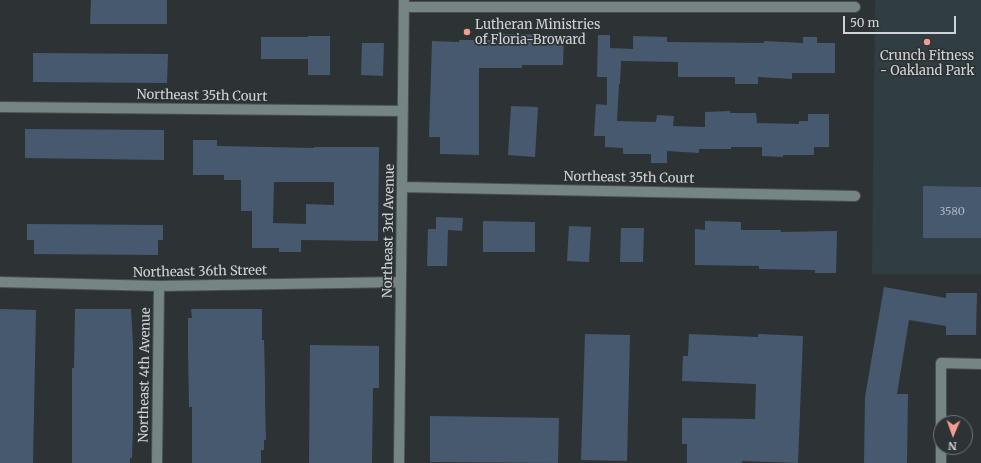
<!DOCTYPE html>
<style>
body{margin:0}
#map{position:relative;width:981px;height:463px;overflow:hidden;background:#2d3335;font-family:Merriweather,serif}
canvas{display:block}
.north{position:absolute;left:933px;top:415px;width:40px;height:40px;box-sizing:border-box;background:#2d3335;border:1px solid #6e7375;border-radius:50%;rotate:182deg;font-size:11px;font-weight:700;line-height:16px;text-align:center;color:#d0d3d5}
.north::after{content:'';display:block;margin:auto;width:14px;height:18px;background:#f59c90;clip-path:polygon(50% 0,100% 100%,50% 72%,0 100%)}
.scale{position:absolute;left:843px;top:16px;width:113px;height:18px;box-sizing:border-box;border:2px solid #d0d3d5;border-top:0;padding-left:5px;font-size:12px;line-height:14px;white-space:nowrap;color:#d0d3d5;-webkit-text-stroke:3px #2d3335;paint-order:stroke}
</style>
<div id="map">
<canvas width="981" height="463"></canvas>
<div class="north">N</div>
<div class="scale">50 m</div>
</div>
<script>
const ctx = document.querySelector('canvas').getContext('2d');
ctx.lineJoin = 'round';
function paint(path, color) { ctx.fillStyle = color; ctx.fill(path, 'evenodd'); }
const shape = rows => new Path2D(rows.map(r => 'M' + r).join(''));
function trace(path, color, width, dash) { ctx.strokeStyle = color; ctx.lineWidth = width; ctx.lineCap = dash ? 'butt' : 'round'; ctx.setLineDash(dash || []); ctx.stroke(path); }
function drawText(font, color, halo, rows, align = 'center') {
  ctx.font = font + ' Merriweather,serif'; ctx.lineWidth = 3.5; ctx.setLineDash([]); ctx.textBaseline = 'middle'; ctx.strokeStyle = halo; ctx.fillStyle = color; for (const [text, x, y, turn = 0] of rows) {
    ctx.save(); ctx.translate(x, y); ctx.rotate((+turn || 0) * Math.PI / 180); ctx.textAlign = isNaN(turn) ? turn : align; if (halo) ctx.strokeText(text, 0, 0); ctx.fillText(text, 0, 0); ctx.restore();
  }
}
paint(shape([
 [875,0,981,0,981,274,872,274]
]), '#303d42');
paint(shape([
 [91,0,167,0,167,24,90,24],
 [502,34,564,35,563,65,522,65,522,68,479,68,479,155,440,154,440,137,429,137,432,41,459,42,459,40,501,40],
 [598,35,610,35,610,48,633,49,633,36,667,37,667,42,764,43,764,41,803,43,803,37,817,37,817,43,835,43,835,73,792,73,792,79,758,77,758,84,735,84,735,77,678,77,678,62,621,61,620,84,619,84,617,121,656,122,657,115,674,116,673,126,705,127,705,112,730,111,730,113,756,113,757,123,799,124,799,121,808,121,808,114,829,114,829,147,814,147,814,155,783,155,783,157,762,156,762,147,731,147,731,149,699,149,699,153,667,151,667,163,651,163,651,154,623,154,623,148,605,147,605,136,594,136,596,104,607,105,607,77,597,77],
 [308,36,330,36,330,75,308,75,308,59,261,59,261,37,308,37],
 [362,43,384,43,383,76,361,75],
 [33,53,168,54,167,83,33,82],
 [511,106,538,107,535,157,508,155],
 [25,129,164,130,164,160,25,158],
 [193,140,217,140,217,146,314,148,314,147,379,147,378,241,301,240,301,252,279,252,279,248,252,248,252,211,241,211,241,180,224,180,224,175,193,175],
 [274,182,334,182,334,205,306,204,306,224,273,223],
 [923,186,981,187,981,238,923,238],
 [436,217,463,218,462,231,448,230,447,266,427,266,428,229,436,229],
 [483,221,535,222,535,252,483,252],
 [705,221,741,222,741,230,781,230,781,232,837,231,836,273,815,273,815,270,759,269,759,266,695,265,695,229,705,230],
 [27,224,163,225,163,240,158,240,158,255,34,254,34,240,27,240],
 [569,226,591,227,589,262,567,261],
 [621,228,644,228,643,262,620,262],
 [884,287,946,298,946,293,977,293,976,335,946,335,946,326,909,320,897,394,908,394,907,463,864,463,865,397],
 [0,309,36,310,33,463,0,463],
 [75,309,131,309,133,344,133,427,132,458,130,458,130,463,72,463,72,368,74,368],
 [191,309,262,309,262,340,264,340,265,379,265,404,266,440,264,440,264,450,261,450,261,463,192,463,192,407,189,407,188,349,188,318,192,318],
 [585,334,630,335,627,461,581,460],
 [689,334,758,337,758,334,803,336,798,463,742,461,742,463,687,463,687,444,682,444,682,418,755,419,756,384,682,381,683,356,688,356],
 [310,345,379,346,379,388,373,388,372,463,309,463],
 [430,416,559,418,558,463,430,462]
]), '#47596f');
const minor = shape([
 [404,7,855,7],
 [0,107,403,111],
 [402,187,855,196],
 [0,282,159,286,401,282],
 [157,463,159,286],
 [399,463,404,0],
 [941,463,941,363,981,364]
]);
trace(minor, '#4a5052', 12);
trace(minor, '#758583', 10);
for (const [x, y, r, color] of [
 [467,32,4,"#f59c90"],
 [927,42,4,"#f59c90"]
]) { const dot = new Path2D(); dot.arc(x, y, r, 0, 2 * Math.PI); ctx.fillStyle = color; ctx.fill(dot); trace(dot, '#2d3335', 1.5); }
drawText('11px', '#aeb4bc', null, [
 ["3580",952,212]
]);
drawText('13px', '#d0d3d5', '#2d3335', [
 ["Lutheran Ministries",475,25],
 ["of Floria-Broward",475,40],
 ["Crunch Fitness",927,56,"center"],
 ["- Oakland Park",927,71,"center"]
], 'left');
drawText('13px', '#d0d3d5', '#2d3335', [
 ["Northeast 35th Court",202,96,1],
 ["Northeast 35th Court",629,178,1],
 ["Northeast 3rd Avenue",389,231,-89],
 ["Northeast 36th Street",200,272,-1],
 ["Northeast 4th Avenue",145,375,-89]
]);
</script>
